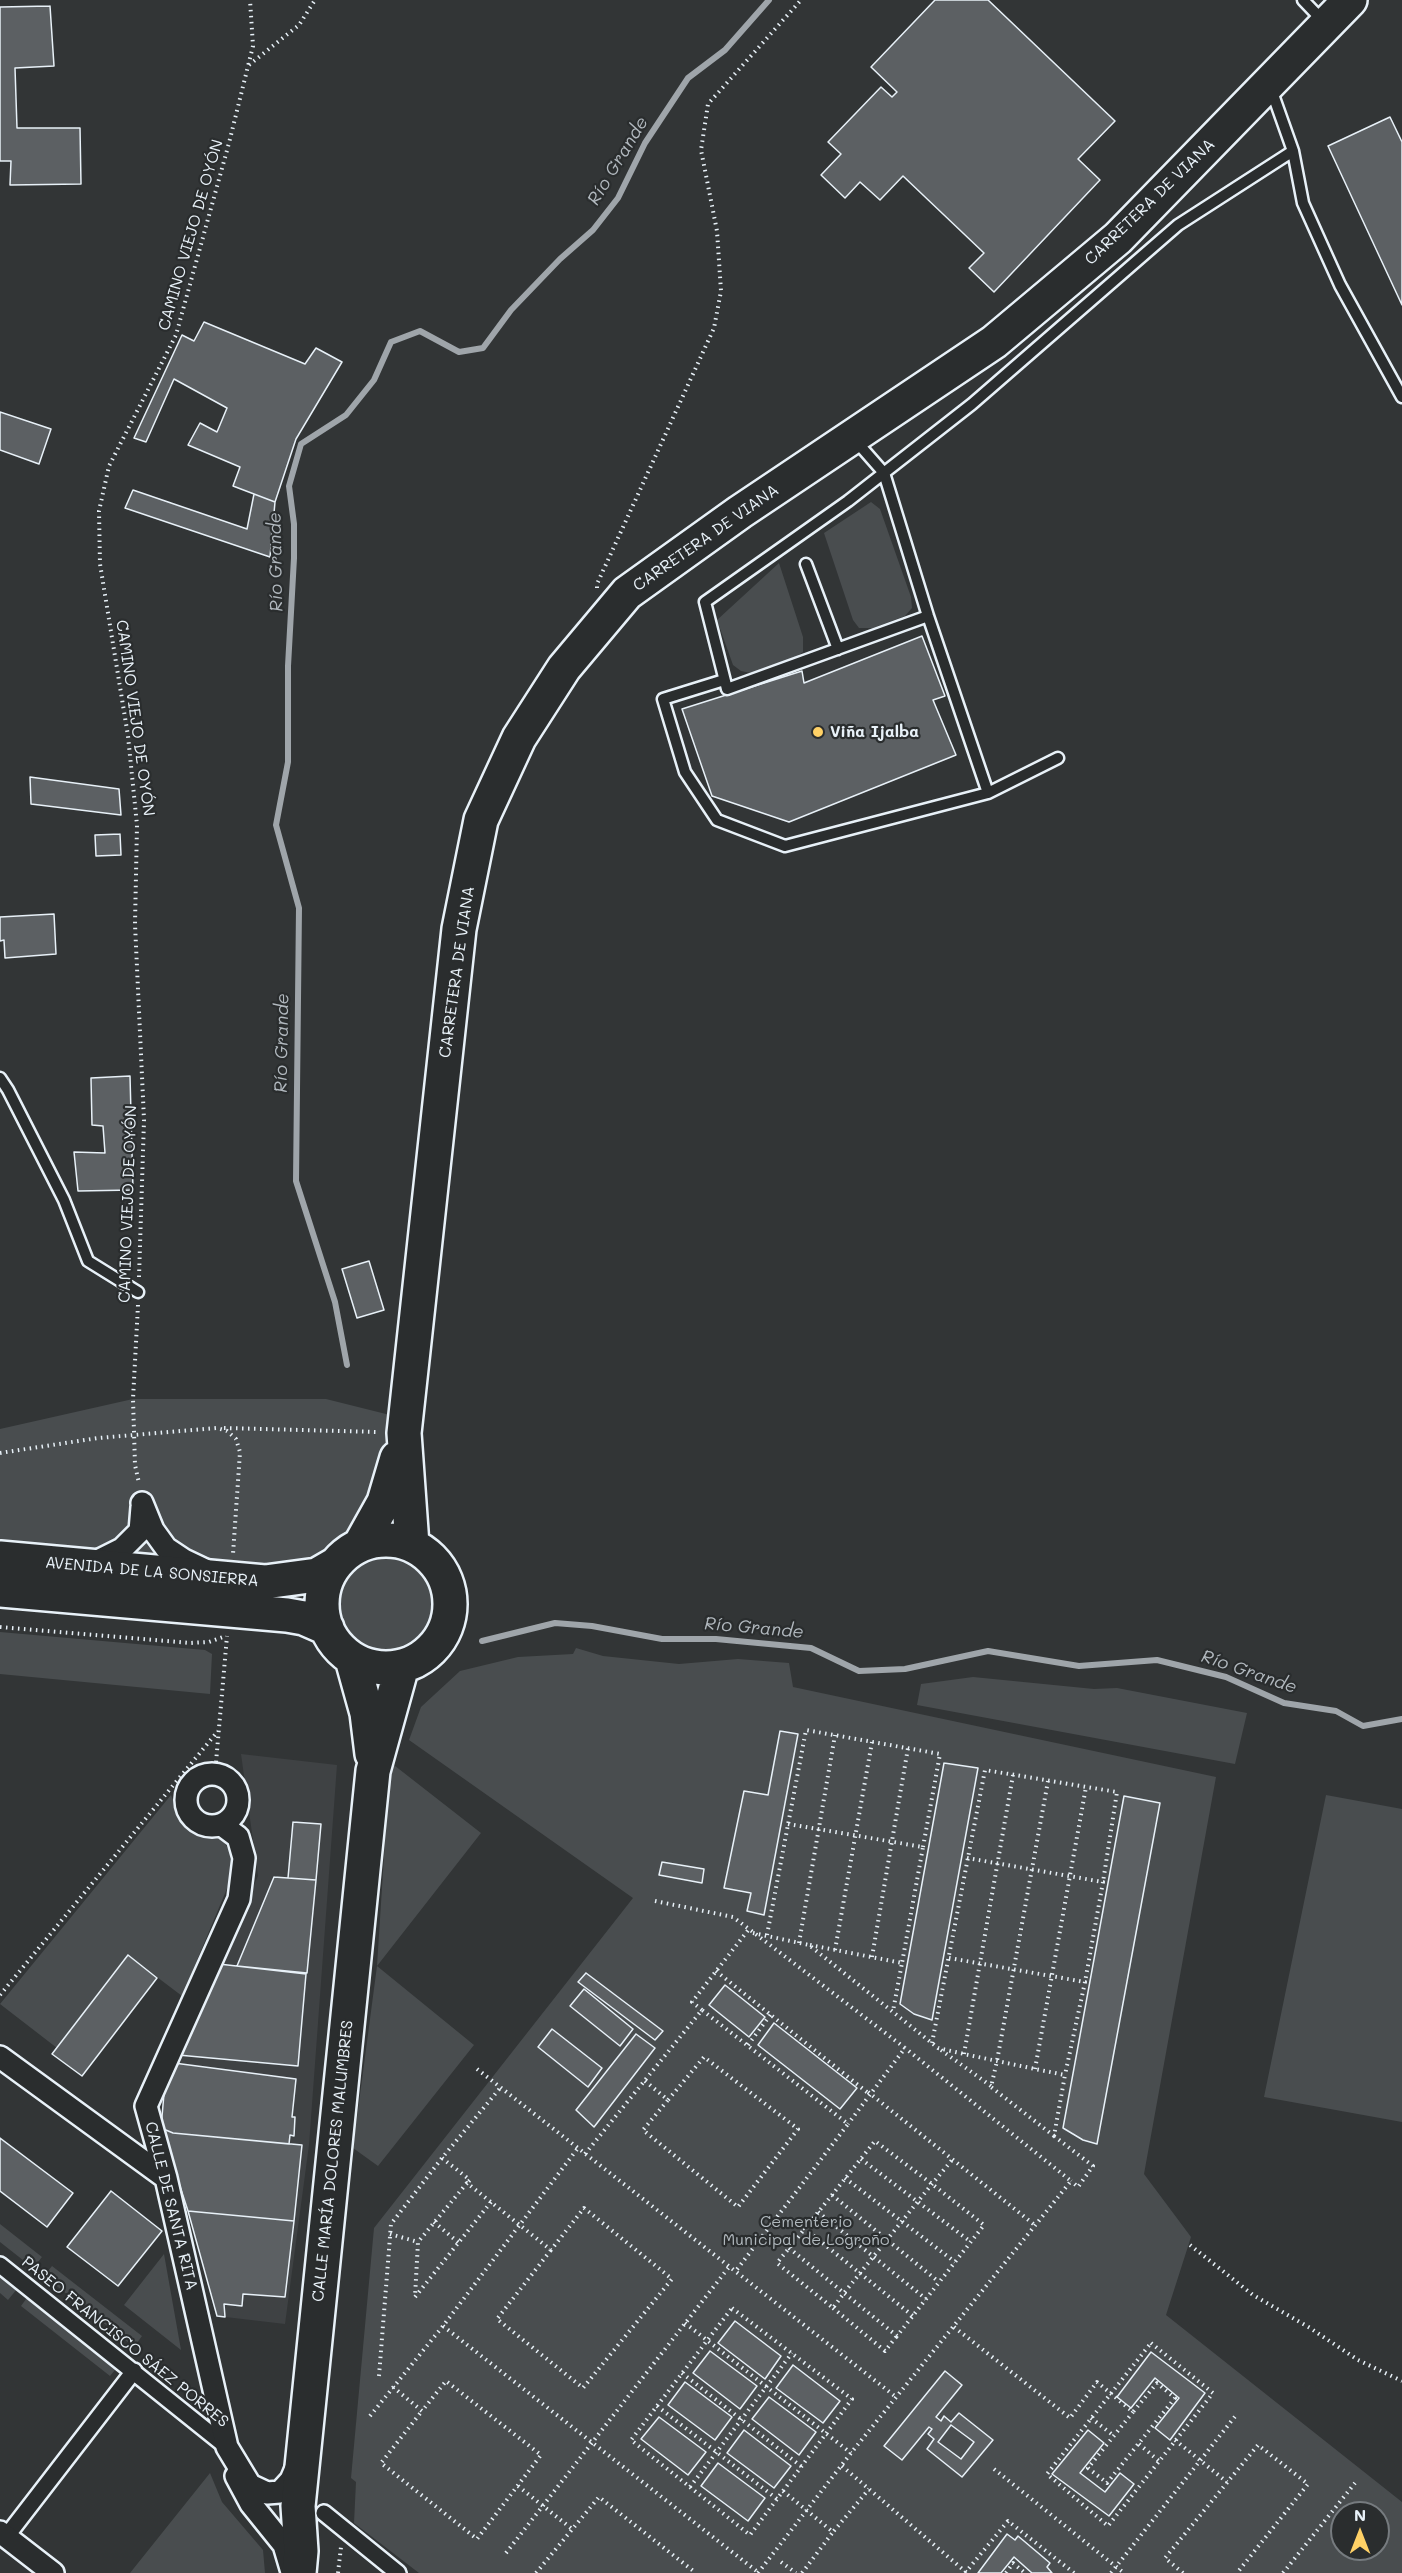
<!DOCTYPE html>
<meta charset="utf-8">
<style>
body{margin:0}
#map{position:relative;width:1402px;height:2573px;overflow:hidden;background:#323536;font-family:Mali,sans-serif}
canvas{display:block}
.north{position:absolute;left:1330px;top:2501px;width:60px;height:60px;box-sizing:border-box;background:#2a2d2e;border:2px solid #767b7f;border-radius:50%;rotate:0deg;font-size:16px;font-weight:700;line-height:24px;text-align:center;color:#e8f1f8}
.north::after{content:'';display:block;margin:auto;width:21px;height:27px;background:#ffd166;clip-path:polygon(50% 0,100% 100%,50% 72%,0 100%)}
</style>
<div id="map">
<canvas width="1402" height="2573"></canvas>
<div class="north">N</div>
</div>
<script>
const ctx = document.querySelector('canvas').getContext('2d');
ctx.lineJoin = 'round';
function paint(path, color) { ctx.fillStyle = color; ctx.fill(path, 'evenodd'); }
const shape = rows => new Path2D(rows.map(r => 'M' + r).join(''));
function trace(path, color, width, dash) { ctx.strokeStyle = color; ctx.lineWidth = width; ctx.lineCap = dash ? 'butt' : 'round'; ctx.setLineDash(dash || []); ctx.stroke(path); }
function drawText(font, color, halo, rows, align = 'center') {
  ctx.font = font + ' Mali,sans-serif'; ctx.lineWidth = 4.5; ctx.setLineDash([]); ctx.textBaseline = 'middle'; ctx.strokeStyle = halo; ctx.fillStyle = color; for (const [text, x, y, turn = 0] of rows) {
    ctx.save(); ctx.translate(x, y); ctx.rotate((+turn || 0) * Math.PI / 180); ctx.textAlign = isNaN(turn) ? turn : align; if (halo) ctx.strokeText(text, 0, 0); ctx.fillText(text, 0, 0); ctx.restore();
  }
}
paint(shape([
 [241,1754,337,1765,309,2145,285,2324,217,2316,188,2211,161,2128,178,2055,258,1876]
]), '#3f4244');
paint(shape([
 [871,502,880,509,911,597,912,608,905,616,873,628,859,628,853,620,824,533],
 [779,563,803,637,803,652,793,659,751,673,741,671,733,665,717,620],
 [133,1399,326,1399,406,1419,360,1545,317,1575,0,1558,0,1429],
 '338 1607a48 48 0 1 1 96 0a48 48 0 1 1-96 0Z',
 [0,1632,205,1650,212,1654,210,1694,0,1674],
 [576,1648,603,1656,679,1664,738,1659,789,1663,793,1687,1216,1777,1144,2174,1191,2237,1166,2315,1402,2502,1402,2573,419,2573,354,2523,356,2482,351,2478,374,2228,633,1898,409,1740,421,1707,460,1671,518,1657,573,1654],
 [1342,2513,1378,2513,1378,2549,1342,2549],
 [973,1677,1094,1689,1117,1688,1247,1713,1235,1764,917,1705,921,1684],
 [390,1762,481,1833,377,1966,474,2045,378,2166,353,2148,377,1966],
 [171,1795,180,1817,192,1827,223,1840,230,1852,232,1866,231,1879,182,1996,128,1955,57,2048,0,2004],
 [1326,1795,1402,1809,1402,2122,1264,2097],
 [0,2224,42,2257,33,2268,0,2242],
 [164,2254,181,2350,124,2305],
 [52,2266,142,2336,134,2347,44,2276],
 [0,2276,17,2289,8,2300,0,2293],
 [29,2295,119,2365,110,2376,21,2306],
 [210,2473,222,2502,263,2550,265,2573,130,2573]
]), '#494d4f');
trace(shape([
 [347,1365,335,1302,296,1181,299,908,276,825,288,762,288,666,294,558,294,524,289,486,301,444,346,415,374,380,391,342,420,331,459,352,483,348,511,310,560,259,593,230,618,198,645,143,688,78,725,50,769,0],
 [482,1641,555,1623,592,1626,662,1639,716,1639,811,1648,859,1671,905,1669,988,1651,1079,1666,1157,1660,1226,1677,1284,1703,1336,1711,1363,1726,1402,1719]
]), '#9fa5aa', 6);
const building = shape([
 [935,0,988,0,1115,121,1078,159,1100,180,994,292,969,268,984,253,903,176,880,200,860,182,845,198,821,175,841,154,828,142,881,87,892,97,897,92,871,67,935,0],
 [50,6,54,66,15,68,17,128,80,128,81,184,10,185,11,161,0,161,0,7,50,6],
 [1390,117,1402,142,1402,305,1328,146,1390,117],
 [204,322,305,364,316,348,342,362,296,439,275,502,233,486,240,467,188,445,200,423,217,432,227,408,174,379,146,442,134,438,182,335,194,341,204,322],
 [0,412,51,429,39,464,0,450,0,412],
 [133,490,247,529,254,494,275,502,270,557,125,508,133,490],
 [922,636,945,696,933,700,956,755,789,822,712,796,682,709,802,671,804,683,922,636],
 [30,777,119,789,121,815,31,804,30,777],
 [120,834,121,855,96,856,95,835,120,834],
 [54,914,56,954,5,958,4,940,0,941,0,917,54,914],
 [130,1076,133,1190,78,1191,74,1152,105,1153,103,1126,92,1125,91,1078,130,1076],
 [369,1261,384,1310,357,1318,342,1269,369,1261],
 [780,1731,798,1734,764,1915,747,1911,751,1893,724,1888,744,1791,768,1795,780,1731],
 [944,1763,978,1768,932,2020,914,2014,900,2004,944,1763],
 [1124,1796,1160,1803,1097,2144,1083,2140,1063,2128,1124,1796],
 [293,1822,321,1824,316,1880,288,1878,293,1822],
 [662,1862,704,1869,702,1883,659,1875,662,1862],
 [274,1877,316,1880,307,1973,237,1966,274,1877],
 [128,1955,157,1978,82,2076,52,2054,128,1955],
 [219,1964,306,1974,298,2066,178,2055,219,1964],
 [586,1973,663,2031,655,2040,578,1982,586,1973],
 [725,1985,765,2017,749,2037,709,2005,725,1985],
 [584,1989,633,2029,620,2046,570,2006,584,1989],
 [774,2023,857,2088,840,2109,758,2045,774,2023],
 [552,2029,602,2068,588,2087,538,2047,552,2029],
 [636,2034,655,2048,594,2127,576,2110,636,2034],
 [174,2063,296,2079,292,2117,295,2117,294,2136,290,2135,289,2144,173,2133,161,2128,165,2082,174,2063],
 [161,2128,173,2133,302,2145,294,2221,188,2211,161,2128],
 [0,2138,73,2193,47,2227,0,2191,0,2138],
 [111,2191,162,2231,118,2286,67,2247,111,2191],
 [188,2211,294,2221,285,2297,243,2294,242,2306,224,2304,225,2317,217,2316,188,2211],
 [735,2321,781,2356,765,2379,718,2343,735,2321],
 [710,2351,757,2386,740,2409,693,2373,710,2351],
 [1151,2352,1205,2393,1170,2440,1155,2428,1179,2398,1155,2378,1131,2408,1117,2397,1151,2352],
 [793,2365,840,2401,823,2423,776,2388,793,2365],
 [945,2371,962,2385,936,2417,941,2421,944,2416,951,2422,959,2413,993,2440,962,2477,927,2449,934,2439,928,2434,932,2429,929,2427,902,2460,884,2446,945,2371],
 [685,2382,732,2417,715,2440,668,2405,685,2382],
 [769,2397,816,2432,799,2455,752,2419,769,2397],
 [659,2417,706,2452,688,2475,641,2439,659,2417],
 [951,2425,974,2442,961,2459,938,2442,951,2425],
 [744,2430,791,2466,774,2488,727,2453,744,2430],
 [1088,2430,1104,2443,1080,2473,1105,2492,1120,2473,1134,2484,1109,2516,1052,2474,1088,2430],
 [718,2463,765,2498,748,2521,701,2486,718,2463],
 [1007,2534,1015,2540,1018,2536,1050,2563,1047,2567,1052,2573,1032,2573,1014,2557,1001,2573,978,2573,1007,2534]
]);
paint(building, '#5c6063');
trace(building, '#e8f1f8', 1.5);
const service = shape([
 [1303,0,1324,22],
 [1271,89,1293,151,1303,203,1340,285,1402,397],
 [855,440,884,473,928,616,988,793],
 [806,564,838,649],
 [928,616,727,689,705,602,848,501,972,404,1178,225,1293,151],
 [724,680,663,699,685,772,717,820,785,846,988,793,1058,758],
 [0,1078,8,1090,64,1200,88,1261,138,1292]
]);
const pedestrian = shape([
 [0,2265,227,2447],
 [324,2513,398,2573],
 [6,2537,134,2371]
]);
const minor = shape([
 [142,1503,153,1530,166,1548,184,1560,205,1570],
 [92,1564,122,1549,140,1531,142,1507],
 '186 1800a26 26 0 1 1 52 0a26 26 0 1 1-52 0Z',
 [222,1825,238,1837,244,1858,239,1899,146,2106,166,2178,227,2447,250,2485,267,2493,280,2492,291,2480,297,2466],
 [0,2057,166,2178],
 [236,2476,251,2504,284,2545,292,2572],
 [0,2532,53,2573]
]);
const primary = shape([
 '322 1604a64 64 0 1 1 128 0a64 64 0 1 1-128 0Z',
 [360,1545,384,1502,397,1458],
 [412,1545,404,1433,459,929,481,820,519,738,564,668,627,593,740,512,994,342,1118,238,1350,0],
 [0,1558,265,1582,317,1575,336,1564],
 [0,1590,287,1615,304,1618,327,1628],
 [352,1659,367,1713,372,1754],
 [299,2573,301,2551,298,2506,373,1771,402,1666]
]);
trace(service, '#e8f1f8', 15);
trace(pedestrian, '#e8f1f8', 20);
trace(minor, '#e8f1f8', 26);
trace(primary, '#e8f1f8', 38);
trace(shape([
 [249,65,299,25,315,0],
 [597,588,597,584,714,328,721,291,717,231,701,150,708,104,801,0],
 [139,1277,144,1120,135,924,137,825,128,736,100,564,99,511,109,466,176,335,229,143,253,46,250,0],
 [138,1305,133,1399,135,1465,139,1483],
 [224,1428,378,1432],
 [0,1453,98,1438,217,1428,227,1431,236,1439,240,1452,233,1554],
 [0,1627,190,1643,209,1642,223,1637],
 [215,1774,227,1636],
 [788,1824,923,1847,902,1963],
 [967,1858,1103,1882,1085,1982],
 [655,1901,733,1917,749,1929],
 [753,1933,809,1945,938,2048,964,2054,997,2061,1035,2069,1065,2075,1054,2136,991,2087,997,2061,1048,1781],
 [767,1935,806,1730,940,1754,923,1847],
 [799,1943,835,1735],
 [810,1945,902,1963,893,2011],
 [835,1950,872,1742],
 [872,1957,908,1748],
 [949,1958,1085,1982,1065,2075],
 [716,1971,868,2093],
 [0,1995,218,1731],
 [702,2010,692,2002,749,1929,905,2048,848,2124],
 [932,2043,985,1770,1117,1792,1103,1882],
 [748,2045,771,2014],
 [941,2050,991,2086],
 [964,2054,1013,1775],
 [477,2069,896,2397],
 [1035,2069,1086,1787],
 [645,2081,668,2100,704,2057,798,2129,738,2207,643,2130,668,2100],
 [868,2092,1036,2226],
 [1054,2136,1093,2166,1078,2187,1071,2181],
 [585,2154,702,2010,848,2124,735,2272],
 [442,2158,470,2180,467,2183],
 [861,2159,971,2242],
 [845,2178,955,2262],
 [832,2195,939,2282],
 [491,2202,415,2297,418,2242,467,2183,551,2250,584,2208,672,2279,583,2388,497,2319,551,2250],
 [818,2212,926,2299],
 [434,2222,459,2243],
 [804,2228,913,2316],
 [390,2234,418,2242],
 [1190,2245,1253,2295,1310,2328,1358,2360,1402,2381],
 [789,2248,844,2293,897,2336,984,2225,932,2184,875,2141,832,2195,777,2263,833,2308,844,2293,932,2184,952,2160],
 [732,2308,852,2399,750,2535,631,2440,732,2308],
 [833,2308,885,2351,897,2336],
 [685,2323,851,2453],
 [443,2326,759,2573],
 [954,2327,1070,2418,1097,2382,1133,2412,1157,2383,1175,2398,1107,2483,1088,2468,1133,2412],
 [1151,2343,1213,2393,1108,2526,1047,2474,1151,2343],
 [682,2373,802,2467],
 [379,2376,391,2224,442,2158,501,2087],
 [393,2387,422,2411,446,2381,541,2455,477,2539,381,2463,422,2411],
 [657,2406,777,2499],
 [370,2416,443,2326,578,2148],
 [1091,2418,1114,2436],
 [1175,2440,1227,2482],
 [1139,2444,1159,2461],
 [842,2466,967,2573],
 [994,2469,1124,2573],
 [518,2486,572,2529],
 [690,2487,792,2353],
 [783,2491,833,2532,869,2489],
 [506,2553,729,2267],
 [781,2562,796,2573],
 [338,2573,341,2547],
 [536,2573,599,2497,696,2573],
 [758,2573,851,2453,1071,2181,905,2048],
 [802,2573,833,2532],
 [965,2573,1008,2521,1074,2573],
 [1006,2573,1013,2563,1025,2573],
 [1111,2573,1237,2414],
 [1183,2573,1165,2558,1258,2445,1308,2484,1237,2573],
 [1283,2573,1355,2483]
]), '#e8f1f8', 4, [1.5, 4.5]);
trace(service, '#2a2d2e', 10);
trace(pedestrian, '#2a2d2e', 15);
trace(minor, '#2a2d2e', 21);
trace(primary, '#2a2d2e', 33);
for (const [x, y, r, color] of [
 [818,732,6,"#ffd166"]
]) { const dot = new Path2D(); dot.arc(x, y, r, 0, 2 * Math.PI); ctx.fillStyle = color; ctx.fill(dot); trace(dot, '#2a2d2e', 2); }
drawText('16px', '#e8f1f8', '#2a2d2e', [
 ["CARRETERA DE VIANA",1150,202,-44],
 ["CAMINO VIEJO DE OYÓN",191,235,-74],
 ["CARRETERA DE VIANA",706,538,-35],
 ["CAMINO VIEJO DE OYÓN",135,718,82],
 ["CARRETERA DE VIANA",457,972,-82],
 ["CAMINO VIEJO DE OYÓN",128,1204,-88],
 ["AVENIDA DE LA SONSIERRA",152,1572,5],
 ["CALLE MARÍA DOLORES MALUMBRES",333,2161,-84],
 ["CALLE DE SANTA RITA",171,2206,76],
 ["PASEO FRANCISCO SÁEZ PORRES",125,2342,39]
]);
drawText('bold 16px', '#e8f1f8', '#2a2d2e', [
 ["Viña Ijalba",830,732]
], 'left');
drawText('16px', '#b0b8bd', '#2a2d2e', [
 ["Cementerio",806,2222],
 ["Municipal de Logroño",806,2240]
]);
drawText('italic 18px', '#b1b8be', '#2a2d2e', [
 ["Río Grande",618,161,-59],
 ["Río Grande",276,562,-91],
 ["Río Grande",282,1043,-89],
 ["Río Grande",754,1628,5],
 ["Río Grande",1249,1672,19]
]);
</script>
